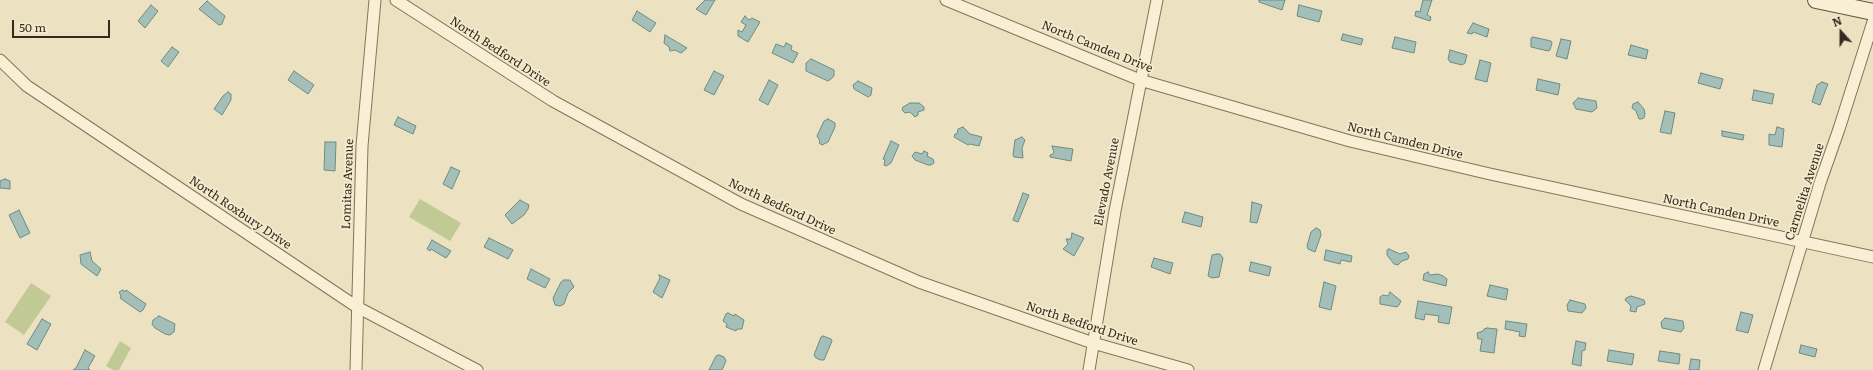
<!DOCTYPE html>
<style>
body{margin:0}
#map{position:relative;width:1873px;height:370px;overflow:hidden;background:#ece2c1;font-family:Literata,serif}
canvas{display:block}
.north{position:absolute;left:1821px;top:12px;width:40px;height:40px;-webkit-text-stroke:3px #f4ecd0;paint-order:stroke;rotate:339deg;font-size:11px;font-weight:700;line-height:16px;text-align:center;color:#352a1d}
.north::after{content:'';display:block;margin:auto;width:14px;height:18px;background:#352a1d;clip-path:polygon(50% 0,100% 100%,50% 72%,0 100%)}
.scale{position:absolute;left:12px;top:20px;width:98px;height:18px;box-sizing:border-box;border:2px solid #352a1d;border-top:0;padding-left:5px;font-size:12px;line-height:14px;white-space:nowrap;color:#352a1d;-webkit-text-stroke:3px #f4ecd0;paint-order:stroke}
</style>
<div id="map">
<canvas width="1873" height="370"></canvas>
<div class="north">N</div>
<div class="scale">50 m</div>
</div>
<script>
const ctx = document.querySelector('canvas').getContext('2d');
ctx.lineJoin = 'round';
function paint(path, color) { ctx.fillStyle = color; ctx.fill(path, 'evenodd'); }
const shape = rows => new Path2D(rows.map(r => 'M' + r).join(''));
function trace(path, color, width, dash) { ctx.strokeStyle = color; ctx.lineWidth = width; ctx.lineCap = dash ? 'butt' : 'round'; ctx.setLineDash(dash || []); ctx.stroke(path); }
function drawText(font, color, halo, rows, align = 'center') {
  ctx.font = font + ' Literata,serif'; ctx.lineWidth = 3.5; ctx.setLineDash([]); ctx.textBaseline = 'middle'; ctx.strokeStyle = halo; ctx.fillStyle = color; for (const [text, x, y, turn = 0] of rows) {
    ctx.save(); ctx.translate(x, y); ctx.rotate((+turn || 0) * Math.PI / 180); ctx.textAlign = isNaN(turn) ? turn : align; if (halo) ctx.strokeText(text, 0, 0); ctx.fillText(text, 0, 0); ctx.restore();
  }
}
paint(shape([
 [420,199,461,223,450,241,409,217],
 [31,283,51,296,24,335,5,322],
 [120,341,131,348,119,370,113,370,106,366]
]), '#c1ca95');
const water = shape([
 [705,0,715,0,706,15,696,9,705,0],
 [1259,0,1285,0,1282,10,1259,2,1259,0],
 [1423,0,1432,0,1427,15,1431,17,1430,21,1415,16,1416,11,1420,12,1423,0],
 [207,1,225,16,222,24,219,25,199,9,207,1],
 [151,5,158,11,145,28,138,21,151,5],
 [1299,5,1322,11,1319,22,1297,16,1299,5],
 [637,11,656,23,650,32,632,20,637,11],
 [745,16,749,20,752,18,760,22,748,42,738,36,738,30,742,32,746,25,741,22,745,16],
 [1473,23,1489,29,1487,37,1473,32,1472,34,1467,33,1473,23],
 [1343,34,1363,39,1361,45,1341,40,1343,34],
 [665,35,687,48,681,53,675,50,670,51,669,47,664,43,665,35],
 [1395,37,1416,42,1414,53,1392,48,1395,37],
 [1533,37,1551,41,1552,43,1550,50,1548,51,1531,47,1531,38,1533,37],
 [1561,39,1571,41,1567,59,1556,56,1561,39],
 [786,43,792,46,791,50,798,53,793,63,772,53,776,44,784,47,786,43],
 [1631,45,1648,50,1646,59,1628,55,1631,45],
 [172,47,179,52,168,67,161,61,172,47],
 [1450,50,1467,55,1465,63,1462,65,1450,62,1448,59,1450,50],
 [811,59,834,70,834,76,831,79,828,81,806,71,806,63,811,59],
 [1480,60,1491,63,1487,82,1475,79,1480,60],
 [294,71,314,85,308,94,288,80,294,71],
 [714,71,724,76,714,95,704,90,714,71],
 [1701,73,1723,79,1720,89,1698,83,1701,73],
 [1538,79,1560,84,1558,95,1536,90,1538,79],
 [769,80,778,85,768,105,759,100,769,80],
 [858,81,872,88,871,95,868,97,854,89,853,85,858,81],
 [1822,82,1828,84,1820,105,1812,102,1817,85,1822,82],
 [1754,90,1774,94,1772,104,1752,100,1754,90],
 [228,92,231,94,231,100,222,115,214,109,223,96,228,92],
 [1578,98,1596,101,1597,108,1592,112,1576,109,1573,103,1578,98],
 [1638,102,1644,109,1645,114,1644,118,1641,119,1639,119,1636,111,1632,108,1633,104,1638,102],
 [910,103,919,103,924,107,924,110,918,112,918,115,915,117,910,112,905,113,902,110,903,107,910,103],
 [1665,111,1675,113,1671,134,1660,132,1665,111],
 [398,117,416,126,413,134,394,125,398,117],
 [828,119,835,123,835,127,828,142,822,145,819,143,820,141,817,136,824,121,828,119],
 [963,127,970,134,982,137,979,146,970,144,968,145,954,137,955,134,957,134,958,129,963,127],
 [1777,127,1784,129,1782,147,1769,145,1769,134,1775,135,1777,127],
 [1722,131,1744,135,1743,140,1722,136,1722,131],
 [1022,137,1025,140,1022,148,1023,158,1014,157,1013,155,1015,140,1022,137],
 [891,141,899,145,891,163,886,166,884,165,885,160,883,159,891,141],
 [325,142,336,142,335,171,324,170,325,142],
 [1052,146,1073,149,1071,161,1050,157,1050,155,1053,154,1054,152,1052,146],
 [924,151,928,153,927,156,933,159,934,163,931,165,928,165,915,160,912,156,915,152,922,154,924,151],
 [451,167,460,171,452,189,443,184,451,167],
 [5,179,10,181,10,189,0,188,0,181,5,179],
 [1023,193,1029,195,1018,222,1013,220,1023,193],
 [520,200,529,205,528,209,524,215,512,224,505,215,520,200],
 [1252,202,1262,205,1257,223,1250,222,1252,202],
 [19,210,30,233,20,238,9,215,19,210],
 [1185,212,1203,217,1201,227,1182,222,1185,212],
 [1316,228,1320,230,1321,235,1315,252,1308,249,1307,246,1311,232,1316,228],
 [1072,233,1084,238,1074,256,1063,249,1068,244,1066,239,1071,239,1072,233],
 [489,238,513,250,508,259,484,247,489,238],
 [432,240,451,251,446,258,431,249,430,251,427,249,432,240],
 [1389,249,1400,254,1406,252,1409,256,1408,259,1402,261,1398,265,1394,264,1387,255,1387,250,1389,249],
 [1326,250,1352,256,1351,262,1341,260,1340,264,1324,260,1326,250],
 [90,252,92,261,101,269,97,276,81,264,80,255,90,252],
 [1217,254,1220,254,1223,258,1219,277,1212,278,1208,276,1212,255,1217,254],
 [1154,258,1173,263,1170,274,1151,267,1154,258],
 [1251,262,1271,267,1269,276,1249,271,1251,262],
 [531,269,550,279,545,288,527,279,531,269],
 [1428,272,1430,275,1438,274,1443,276,1447,279,1446,286,1423,280,1424,274,1428,272],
 [659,275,670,280,662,298,653,292,660,278,659,275],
 [564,280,570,280,574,287,568,293,564,304,560,306,555,305,553,298,561,282,564,280],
 [1324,282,1336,286,1331,310,1319,307,1324,282],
 [1490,285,1508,289,1506,300,1487,296,1490,285],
 [123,290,125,292,126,290,146,304,143,310,140,312,120,298,121,296,119,292,123,290],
 [1390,292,1401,301,1399,305,1397,307,1380,304,1380,297,1383,295,1388,296,1390,292],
 [1631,296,1644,300,1645,304,1637,307,1636,312,1630,311,1631,306,1625,300,1626,298,1631,296],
 [1570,300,1585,304,1586,308,1582,313,1568,311,1567,305,1570,300],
 [1418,301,1452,307,1449,324,1438,322,1439,316,1425,314,1424,320,1415,318,1418,301],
 [1741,312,1753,315,1748,333,1736,330,1741,312],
 [728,313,734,316,735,314,744,320,742,329,737,329,736,331,726,327,727,324,723,321,726,314,728,313],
 [159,316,175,324,174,332,170,335,165,334,155,328,152,324,153,320,159,316],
 [1665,318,1683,321,1684,328,1681,332,1662,328,1661,322,1665,318],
 [42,319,51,324,37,350,27,344,42,319],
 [1506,321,1527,324,1525,337,1519,336,1520,332,1505,329,1506,321],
 [1487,328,1497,329,1494,353,1480,351,1482,339,1478,339,1477,333,1483,331,1484,329,1487,328],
 [823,336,831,339,832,341,824,360,821,360,816,358,814,355,821,337,823,336],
 [1576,341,1586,343,1585,350,1582,351,1581,366,1572,364,1576,341],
 [1801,345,1817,349,1815,357,1799,353,1801,345],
 [85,350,95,356,88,368,90,370,73,370,76,368,85,350],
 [1609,350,1634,354,1632,365,1607,361,1609,350],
 [1660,351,1680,354,1679,364,1658,361,1660,351],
 [719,355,724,357,726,361,722,370,709,370,716,356,719,355],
 [1691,359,1700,360,1699,370,1689,370,1691,359]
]);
paint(water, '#a3bfb8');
trace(water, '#6b8c86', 1);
const street = shape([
 [396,0,553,101,741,204,919,282,1093,343,1188,370],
 [946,0,1140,80,1350,141,1490,174,1873,257],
 [0,60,27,86,357,307,477,370],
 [356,370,362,146,375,0],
 [1089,370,1115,211,1157,0],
 [1764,370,1820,183,1839,129,1873,22]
]);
const secondary = shape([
 [1816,0,1873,12]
]);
trace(street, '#857359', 13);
trace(secondary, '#67543c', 18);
trace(street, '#f8efd4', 11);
trace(secondary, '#f8efd4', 16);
drawText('12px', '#352a1d', '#f4ecd0', [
 ["North Camden Drive",1097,47,22],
 ["North Bedford Drive",500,52,33],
 ["North Camden Drive",1405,141,14],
 ["Elevado Avenue",1107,182,-79],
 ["Lomitas Avenue",348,184,-88],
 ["Carmelita Avenue",1805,192,-72],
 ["North Bedford Drive",782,207,25],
 ["North Camden Drive",1721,211,12],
 ["North Roxbury Drive",240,213,34],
 ["North Bedford Drive",1082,324,18]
]);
</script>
